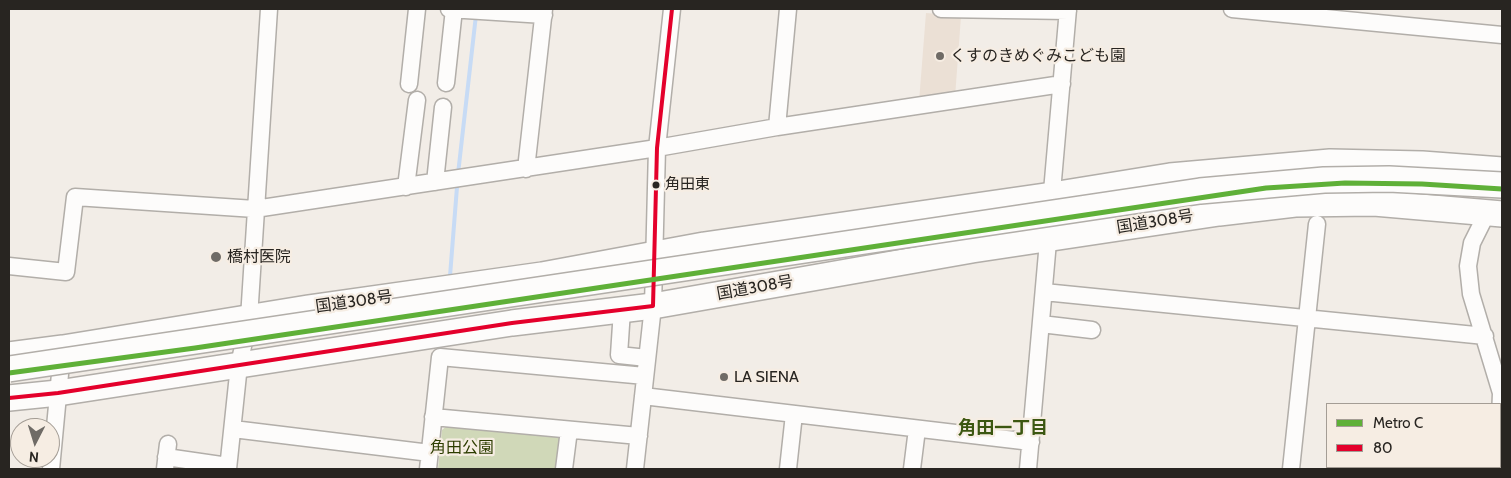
<!DOCTYPE html>
<meta charset="utf-8">
<style>
body{margin:0}
#map{position:relative;width:1511px;height:478px;overflow:hidden;background:#f2ede7;font-family:Cabin,sans-serif}
canvas{display:block}
.frame{position:absolute;inset:0;border:10px solid #282521;pointer-events:none}
.legend{position:absolute;left:1326px;top:403px;width:175px;height:65px;box-sizing:border-box;background:#f6ede3;border:1px solid #a49d95;margin:0;padding:6px 9px;list-style:none;font-size:15px;color:#282521}
.legend li{display:flex;align-items:center;gap:10px;height:25px}
.legend b{width:25px;border:1px solid #a49d95}
.north{position:absolute;left:10px;top:418px;width:50px;height:50px;box-sizing:border-box;background:#f6ede3;border:1px solid #a49d95;border-radius:50%;rotate:185deg;font-size:14px;font-weight:700;line-height:20px;text-align:center;color:#282521}
.north::after{content:'';display:block;margin:auto;width:18px;height:22px;background:#6f6b66;clip-path:polygon(50% 0,100% 100%,50% 72%,0 100%)}
</style>
<div id="map">
<canvas width="1511" height="478"></canvas>
<div class="frame"></div>
<ul class="legend">
<li><b style="height:6px;background:#5fb038"></b>Metro C</li>
<li><b style="height:6px;background:#e4002b"></b>80</li>
</ul>
<div class="north">N</div>
</div>
<script>
const ctx = document.querySelector('canvas').getContext('2d');
ctx.lineJoin = 'round';
function paint(path, color) { ctx.fillStyle = color; ctx.fill(path, 'evenodd'); }
const shape = rows => new Path2D(rows.map(r => 'M' + r).join(''));
function trace(path, color, width, dash) { ctx.strokeStyle = color; ctx.lineWidth = width; ctx.lineCap = dash ? 'butt' : 'round'; ctx.setLineDash(dash || []); ctx.stroke(path); }
function drawText(font, color, halo, rows, align = 'center') {
  ctx.font = font + ' Cabin,"Noto Sans JP",sans-serif'; ctx.lineWidth = 4.5; ctx.setLineDash([]); ctx.textBaseline = 'middle'; ctx.strokeStyle = halo; ctx.fillStyle = color; for (const [text, x, y, turn = 0] of rows) {
    ctx.save(); ctx.translate(x, y); ctx.rotate((+turn || 0) * Math.PI / 180); ctx.textAlign = isNaN(turn) ? turn : align; if (halo) ctx.strokeText(text, 0, 0); ctx.fillText(text, 0, 0); ctx.restore();
  }
}
paint(shape([
 [926,13,961,16,955,97,919,102]
]), '#ebe0d5');
paint(shape([
 [448,425,558,436,562,441,559,469,438,469,442,430]
]), '#d0d8b8');
trace(shape([
 [458,174,476,15],
 [450,276,457,187]
]), '#c7dbf5', 4);
const minor = shape([
 [449,9,544,15],
 [941,9,1068,11],
 [1232,9,1502,35],
 [446,83,454,9],
 [409,84,417,9],
 [777,127,788,9],
 [526,169,544,9],
 [435,182,443,107],
 [406,187,417,100],
 [1051,203,1068,9],
 [1487,213,1472,243,1468,266,1471,294,1501,393,1500,418],
 [9,266,66,272,75,197,255,209,657,148,777,127,1062,84],
 [1044,292,1485,336],
 [622,310,619,355,647,358],
 [1041,324,1092,330],
 [643,396,1031,442],
 [433,417,639,436],
 [233,429,430,453],
 [166,457,228,466],
 [51,469,62,353],
 [165,469,168,444],
 [228,469,239,365,249,318,269,9],
 [428,469,440,357,645,376],
 [564,469,569,430],
 [635,469,653,306,657,148,672,9],
 [788,469,794,414],
 [912,469,917,429],
 [1028,469,1049,230],
 [1291,469,1317,224],
 [1479,469,1481,467]
]);
const highway = shape([
 [9,355,63,348,308,308,542,275,704,245,1052,195,1170,176,1330,162,1422,164,1502,170],
 [9,398,58,393,512,323,653,306,972,250,1219,213,1295,204,1374,203,1502,214]
]);
trace(minor, '#b2aea9', 19);
trace(highway, '#b2aea9', 28);
trace(minor, '#fdfcfb', 16);
trace(highway, '#fdfcfb', 25);
const highwayBridge = shape([
 [9,369,1200,191,1324,180,1389,179,1502,185]
]);
trace(highwayBridge, '#b2aea9', 28, []);
trace(highwayBridge, '#fdfcfb', 25);
trace(shape([
 [9,398,58,393,512,323,653,306,657,148,672,9]
]), '#e4002b', 4);
trace(shape([
 [9,373,195,348,1266,188,1345,183,1422,184,1502,189]
]), '#5fb038', 5);
for (const [x, y, r, color] of [
 [940,56,5,"#6f6b66"],
 [656,185,4.5,"#282521"],
 [216,257,6,"#6f6b66"],
 [724,377,5,"#6f6b66"]
]) { const dot = new Path2D(); dot.arc(x, y, r, 0, 2 * Math.PI); ctx.fillStyle = color; ctx.fill(dot); trace(dot, '#f6ede3', 2); }
drawText('15px', '#282521', '#f6ede3', [
 ["角田東",665,185]
], 'left');
drawText('16px', '#282521', '#f6ede3', [
 ["くすのきめぐみこども園",950,56],
 ["橋村医院",227,257],
 ["LA SIENA",734,377]
], 'left');
drawText('16px', '#282521', '#f6ede3', [
 ["国道308号",1155,222,-9],
 ["国道308号",755,288,-10],
 ["国道308号",354,302,-8]
]);
drawText('16px', '#2d3d00', '#f6ede3', [
 ["角田公園",462,448]
]);
drawText('bold 18px', '#3c5711', '#f6ede3', [
 ["角田一丁目",1003,429]
]);
</script>
